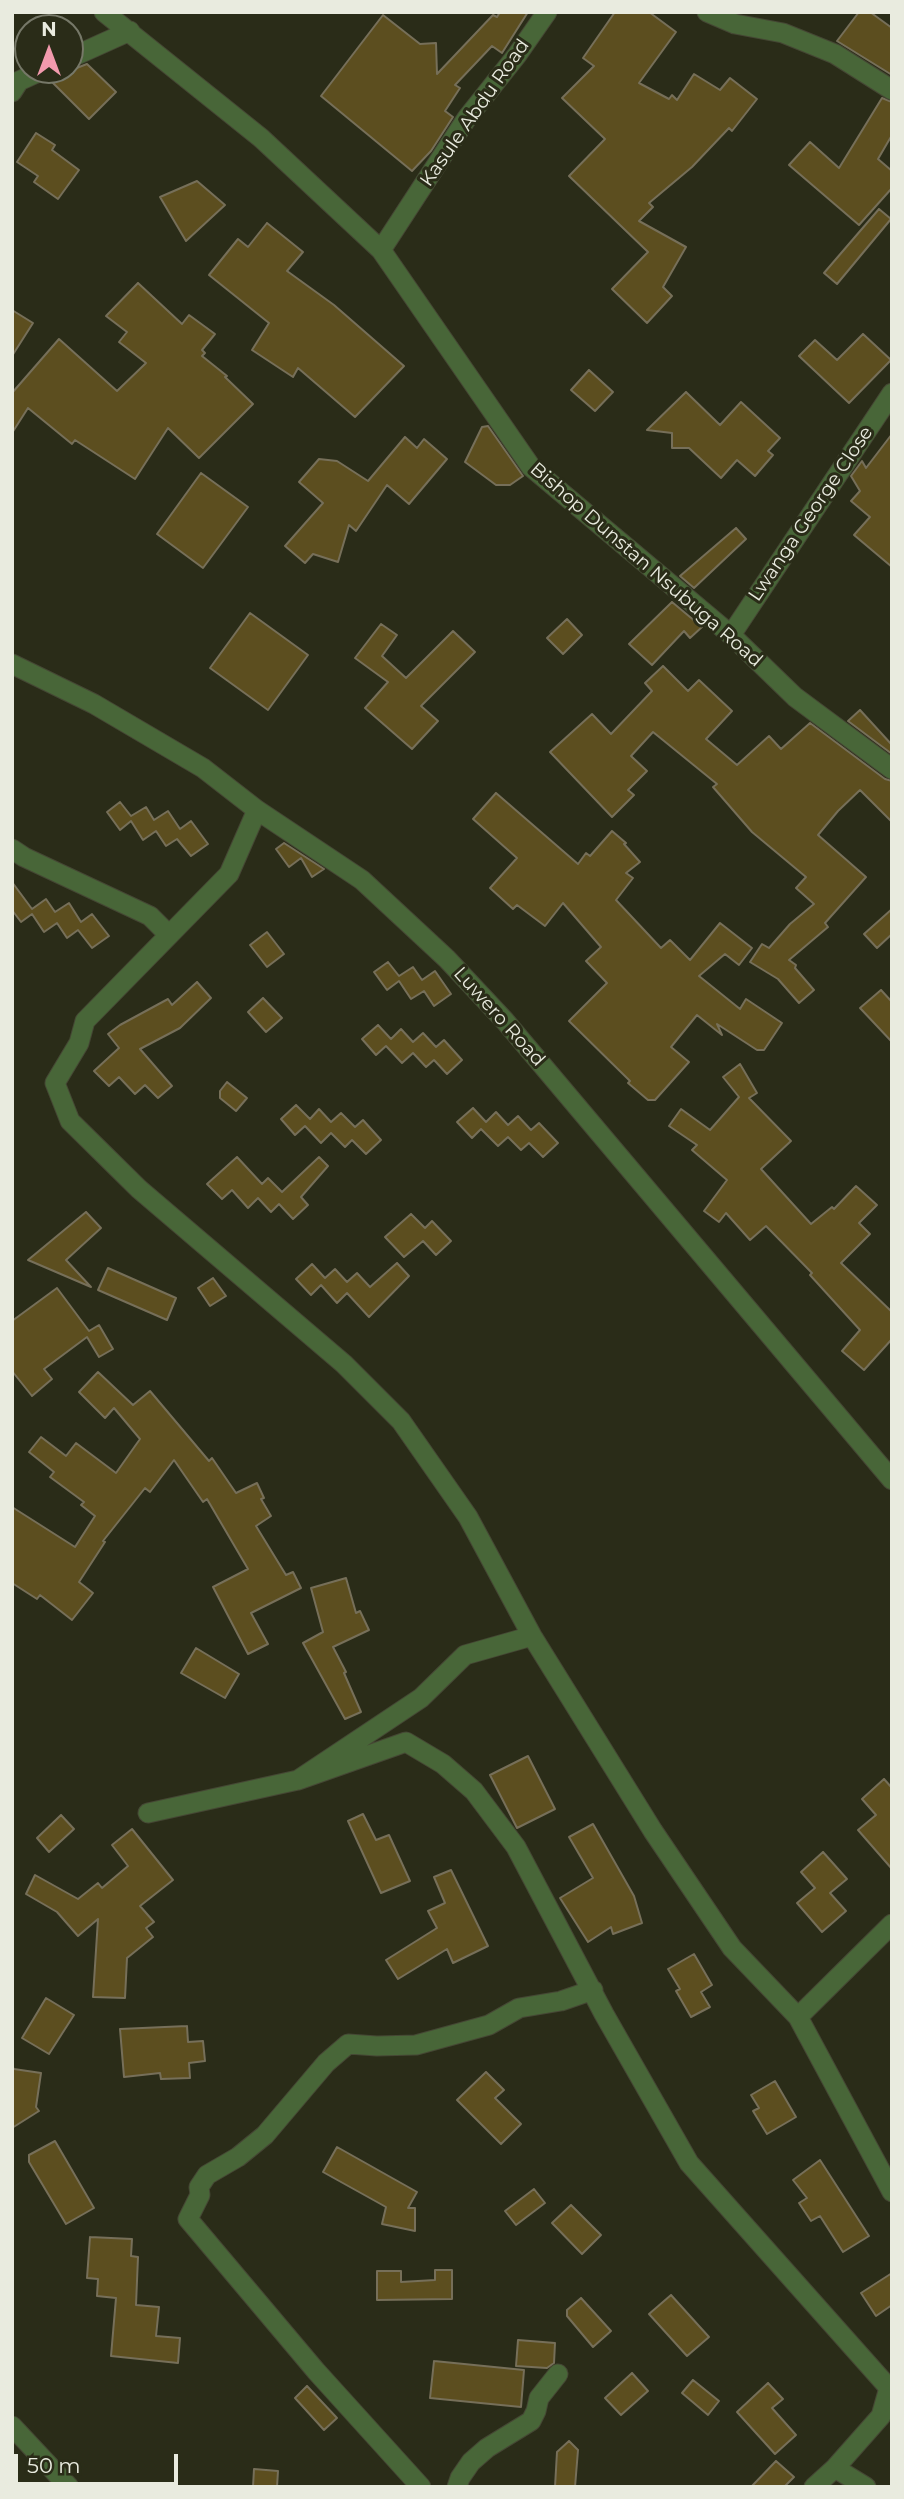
<!DOCTYPE html>
<style>
body{margin:0}
#map{position:relative;width:904px;height:2499px;overflow:hidden;background:#2a2c18;font-family:Montserrat,sans-serif}
canvas{display:block}
.frame{position:absolute;inset:0;border:14px solid #e9ebdf;pointer-events:none}
.north{position:absolute;left:14px;top:14px;width:70px;height:70px;box-sizing:border-box;background:#2a2c18;border:2px solid #767868;border-radius:50%;rotate:0deg;font-size:19px;font-weight:700;line-height:28px;text-align:center;color:#e9ebdf}
.north::after{content:'';display:block;margin:auto;width:24px;height:32px;background:#f29aad;clip-path:polygon(50% 0,100% 100%,50% 72%,0 100%)}
.scale{position:absolute;left:14px;top:2454px;width:164px;height:32px;box-sizing:border-box;border:4px solid #e9ebdf;border-top:0;padding-left:9px;font-size:21px;line-height:24px;white-space:nowrap;color:#e9ebdf;-webkit-text-stroke:5px #2a2c18;paint-order:stroke}
</style>
<div id="map">
<canvas width="904" height="2499"></canvas>
<div class="frame"></div>
<div class="north">N</div>
<div class="scale">50 m</div>
</div>
<script>
const ctx = document.querySelector('canvas').getContext('2d');
ctx.lineJoin = 'round';
function paint(path, color) { ctx.fillStyle = color; ctx.fill(path, 'evenodd'); }
const shape = rows => new Path2D(rows.map(r => 'M' + r).join(''));
function trace(path, color, width, dash) { ctx.strokeStyle = color; ctx.lineWidth = width; ctx.lineCap = dash ? 'butt' : 'round'; ctx.setLineDash(dash || []); ctx.stroke(path); }
function drawText(font, color, halo, rows, align = 'center') {
  ctx.font = font + ' Montserrat,sans-serif'; ctx.lineWidth = 6; ctx.setLineDash([]); ctx.textBaseline = 'middle'; ctx.strokeStyle = halo; ctx.fillStyle = color; for (const [text, x, y, turn = 0] of rows) {
    ctx.save(); ctx.translate(x, y); ctx.rotate((+turn || 0) * Math.PI / 180); ctx.textAlign = isNaN(turn) ? turn : align; if (halo) ctx.strokeText(text, 0, 0); ctx.fillText(text, 0, 0); ctx.restore();
  }
}
const building = shape([
 [500,12,528,12,502,53,492,46,455,85,460,88,445,111,453,117,431,151,412,171,321,96,383,15,420,44,436,43,437,74,493,15,497,17,500,12],
 [615,12,649,12,676,32,639,83,669,99,672,95,677,100,694,74,720,90,730,78,757,99,732,131,729,128,692,167,649,203,653,207,639,221,686,247,663,287,672,296,647,323,612,289,648,252,569,176,605,139,562,98,594,66,583,58,615,12],
 [859,12,870,12,892,28,892,75,837,41,859,12],
 [87,64,116,92,89,119,50,80,55,70,74,69,87,64],
 [882,98,892,102,892,135,878,159,892,171,892,188,859,225,789,165,810,142,839,168,882,98],
 [36,133,55,145,52,150,79,170,58,199,34,182,38,176,17,162,36,133],
 [197,181,225,205,186,241,160,197,197,181],
 [879,209,891,219,837,284,824,273,879,209],
 [267,223,303,252,287,271,334,305,404,366,355,417,298,368,293,377,252,350,269,323,209,275,238,239,248,247,267,223],
 [138,283,182,324,189,315,215,334,202,350,205,353,202,356,227,376,225,377,253,404,199,458,168,428,135,479,75,440,72,444,28,408,12,433,12,393,59,339,117,391,146,363,119,342,127,332,106,316,138,283],
 [12,310,33,323,12,356,12,310],
 [863,334,891,360,849,403,799,356,815,340,837,360,863,334],
 [589,370,613,392,595,411,571,390,589,370],
 [686,392,720,425,741,402,780,438,768,451,773,455,755,476,737,460,721,478,689,448,672,448,672,433,647,430,686,392],
 [488,426,523,476,510,485,496,485,465,462,482,427,488,426],
 [892,434,892,567,854,535,870,517,851,501,860,491,851,476,862,461,866,468,892,434],
 [405,437,417,448,424,439,447,459,409,504,387,485,356,531,349,525,338,562,313,554,305,563,285,546,323,503,299,482,319,459,337,461,368,481,405,437],
 [201,473,248,507,203,568,157,534,201,473],
 [736,528,746,539,694,588,680,576,736,528],
 [672,602,702,627,690,638,684,631,652,665,629,644,672,602],
 [250,613,308,655,268,710,210,668,250,613],
 [567,619,582,635,563,654,547,638,567,619],
 [381,624,397,635,382,656,406,678,453,631,475,652,421,706,438,721,412,749,365,708,388,682,355,658,381,624],
 [663,666,688,691,699,680,732,711,706,739,737,765,769,736,781,749,810,723,885,779,892,781,892,822,860,790,838,811,818,835,866,877,825,923,828,927,789,960,796,965,795,968,814,990,799,1003,778,979,750,962,762,944,769,948,790,924,814,904,796,888,806,877,752,832,713,787,717,784,653,732,631,756,647,771,628,790,634,795,612,817,550,752,592,714,611,734,652,691,645,683,663,666],
 [860,710,892,745,892,754,848,721,860,710],
 [496,793,578,864,586,853,590,856,612,831,626,843,624,844,640,862,626,873,633,878,616,900,661,948,670,940,690,960,720,923,752,948,739,965,725,954,699,976,740,1009,746,999,782,1023,764,1050,757,1050,717,1024,722,1035,697,1015,671,1047,689,1062,655,1100,648,1100,628,1083,630,1081,569,1021,607,983,586,961,601,947,563,903,545,926,517,905,513,909,490,888,517,858,473,819,496,793],
 [120,802,131,816,146,807,154,820,168,811,180,829,191,821,208,844,191,856,177,839,166,846,156,831,143,840,131,821,120,830,107,812,120,802],
 [284,843,324,869,312,877,301,858,289,867,276,849,284,843],
 [12,882,32,909,46,899,55,912,69,903,81,922,92,914,109,936,92,948,78,930,67,938,57,923,44,932,32,914,21,922,12,910,12,882],
 [892,909,892,934,877,948,864,934,892,909],
 [267,932,284,954,267,967,250,945,267,932],
 [388,962,399,976,413,967,422,980,435,971,451,994,434,1006,424,991,411,999,399,981,387,990,374,972,388,962],
 [197,982,211,998,180,1028,140,1049,172,1086,158,1098,145,1085,135,1094,119,1077,109,1086,94,1071,119,1048,108,1034,120,1025,168,999,172,1005,197,982],
 [881,990,892,1002,892,1042,860,1008,881,990],
 [263,998,282,1018,266,1032,248,1012,263,998],
 [378,1025,391,1039,401,1029,413,1042,423,1033,436,1047,444,1040,462,1060,447,1074,434,1060,426,1067,413,1053,402,1063,386,1046,376,1055,362,1039,378,1025],
 [740,1064,757,1093,749,1098,791,1141,761,1169,811,1224,832,1207,834,1209,856,1186,877,1205,859,1223,870,1234,841,1263,892,1312,892,1339,864,1370,842,1351,860,1330,810,1275,812,1273,766,1226,750,1240,726,1213,719,1222,704,1211,727,1180,692,1150,697,1145,669,1126,681,1109,710,1130,739,1097,723,1077,740,1064],
 [227,1082,247,1098,236,1111,220,1098,220,1091,227,1082],
 [296,1105,310,1119,319,1109,331,1122,341,1113,355,1127,363,1120,381,1140,366,1154,352,1140,345,1147,331,1133,321,1143,305,1126,295,1135,281,1119,296,1105],
 [473,1108,486,1122,496,1112,508,1125,518,1116,531,1130,539,1123,558,1143,543,1157,529,1143,521,1150,508,1137,498,1146,481,1129,472,1138,457,1122,473,1108],
 [237,1157,262,1184,268,1178,282,1192,319,1157,328,1166,301,1197,308,1205,293,1219,279,1204,271,1212,258,1198,248,1208,232,1190,222,1199,207,1184,237,1157],
 [86,1212,101,1228,66,1260,91,1287,28,1260,86,1212],
 [411,1214,425,1228,432,1221,451,1241,436,1255,423,1241,404,1257,385,1237,411,1214],
 [397,1263,409,1276,369,1317,347,1293,337,1303,321,1285,311,1295,296,1279,312,1264,325,1278,335,1269,347,1282,357,1273,370,1287,397,1263],
 [108,1268,176,1298,167,1320,98,1290,108,1268],
 [213,1278,226,1296,210,1306,198,1288,213,1278],
 [57,1288,89,1331,99,1325,113,1349,99,1357,87,1337,44,1369,52,1379,32,1396,12,1371,12,1321,57,1288],
 [98,1372,133,1405,150,1391,209,1461,212,1458,236,1493,257,1483,264,1498,261,1499,271,1516,256,1526,286,1575,293,1572,301,1588,251,1613,268,1644,248,1654,213,1587,248,1569,207,1499,203,1502,174,1460,150,1492,145,1488,103,1541,105,1542,79,1582,93,1593,72,1620,40,1595,37,1599,12,1583,12,1507,75,1547,95,1516,81,1505,84,1502,50,1477,54,1472,29,1452,41,1437,66,1456,76,1443,116,1473,140,1439,114,1408,105,1418,79,1392,98,1372],
 [346,1578,356,1613,360,1611,369,1630,333,1647,346,1672,344,1673,361,1712,345,1719,303,1643,323,1632,311,1588,346,1578],
 [196,1648,239,1674,225,1698,181,1673,196,1648],
 [528,1756,555,1809,517,1828,490,1775,528,1756],
 [884,1779,892,1788,892,1869,858,1830,876,1815,862,1799,884,1779],
 [363,1814,376,1840,389,1835,410,1881,381,1893,348,1821,363,1814],
 [61,1815,74,1829,49,1852,37,1838,61,1815],
 [593,1824,634,1896,642,1923,613,1934,611,1927,588,1942,560,1898,593,1878,569,1837,593,1824],
 [132,1829,173,1880,140,1906,154,1922,146,1928,153,1937,127,1958,125,1998,93,1997,98,1919,78,1936,57,1912,26,1894,35,1875,78,1899,98,1883,102,1888,128,1866,112,1845,132,1829],
 [823,1852,847,1879,830,1893,846,1911,822,1932,797,1903,815,1888,801,1872,823,1852],
 [451,1870,488,1946,453,1963,447,1949,398,1979,386,1960,437,1928,428,1911,445,1903,434,1877,451,1870],
 [694,1954,712,1985,701,1992,710,2007,691,2017,676,1991,680,1989,668,1969,694,1954],
 [46,1998,74,2015,49,2054,22,2038,46,1998],
 [187,2026,188,2042,203,2041,205,2061,189,2063,190,2078,161,2079,160,2073,124,2077,120,2029,187,2026],
 [12,2066,14,2069,41,2073,36,2107,39,2111,12,2128,12,2066],
 [486,2072,504,2090,495,2098,521,2124,501,2144,457,2100,486,2072],
 [775,2081,796,2117,767,2134,753,2111,759,2108,751,2095,775,2081],
 [55,2141,94,2208,66,2224,29,2162,29,2155,55,2141],
 [337,2147,417,2192,408,2208,415,2208,415,2231,382,2224,386,2207,323,2172,337,2147],
 [820,2160,869,2236,843,2252,820,2216,811,2221,799,2203,807,2198,793,2180,820,2160],
 [534,2189,545,2203,516,2225,505,2211,534,2189],
 [571,2205,601,2235,582,2254,552,2223,571,2205],
 [90,2237,132,2239,131,2256,138,2257,136,2305,159,2307,156,2336,180,2338,178,2363,111,2356,116,2298,97,2296,98,2279,87,2278,90,2237],
 [435,2270,452,2270,452,2299,377,2300,377,2271,401,2271,401,2282,435,2280,435,2270],
 [892,2273,892,2305,876,2316,861,2293,892,2273],
 [671,2295,709,2337,687,2356,649,2314,671,2295],
 [581,2298,611,2331,593,2347,567,2316,567,2310,581,2298],
 [518,2340,555,2343,554,2363,547,2368,516,2366,518,2340],
 [434,2361,524,2370,521,2407,430,2398,434,2361],
 [632,2373,648,2391,621,2415,605,2398,632,2373],
 [693,2380,719,2401,708,2415,682,2393,693,2380],
 [768,2383,783,2399,772,2408,796,2435,775,2454,737,2412,768,2383],
 [307,2386,337,2418,324,2430,295,2398,307,2386],
 [569,2441,578,2450,575,2487,555,2487,557,2452,569,2441],
 [776,2461,794,2477,784,2487,751,2487,776,2461],
 [254,2469,278,2471,277,2487,253,2487,254,2469]
]);
paint(building, '#5c4e1f');
trace(building, '#766f59', 2);
const minor = shape([
 [104,12,261,138,381,250,531,467,731,635,795,697,892,769],
 [707,12,735,24,783,33,835,54,892,90],
 [70,58,130,31],
 [12,92,19,81,43,70],
 [381,250,467,118,517,55,547,12],
 [731,635,892,393],
 [12,664,94,704,203,768,257,810,362,880,447,959,505,1021,892,1480],
 [257,810,229,874,85,1021,79,1043,55,1083,70,1121,139,1189,344,1364,401,1421,468,1517,532,1636,653,1831,732,1948,798,2017,892,2192],
 [12,849,24,857,150,916,168,934],
 [298,1780,406,1742,443,1764,474,1791,516,1847,604,2014,689,2163,889,2388,881,2416,835,2468,814,2487],
 [148,1813,298,1780,421,1698,465,1655,532,1636],
 [798,2017,892,1924],
 [835,2468,866,2487],
 [421,2487,316,2371,188,2219,200,2195,199,2187,207,2175,238,2157,265,2135,326,2063,348,2044,377,2046,416,2045,489,2025,519,2008,561,2001,593,1990],
 [457,2487,460,2478,471,2462,487,2448,531,2421,536,2411,539,2398,558,2374]
]);
const tertiary = shape([
 [12,2426,69,2487]
]);
trace(minor, '#454734', 21);
trace(tertiary, '#454734', 21);
trace(minor, '#486638', 19);
trace(tertiary, '#486638', 19);
drawText('19px', '#e9ebdf', '#2a2c18', [
 ["Kasule Abdu Road",475,113,-55],
 ["Lwanga George Close",811,514,-56],
 ["Bishop Dunstan Nsubuga Road",646,565,41],
 ["Luwero Road",499,1017,48]
]);
</script>
